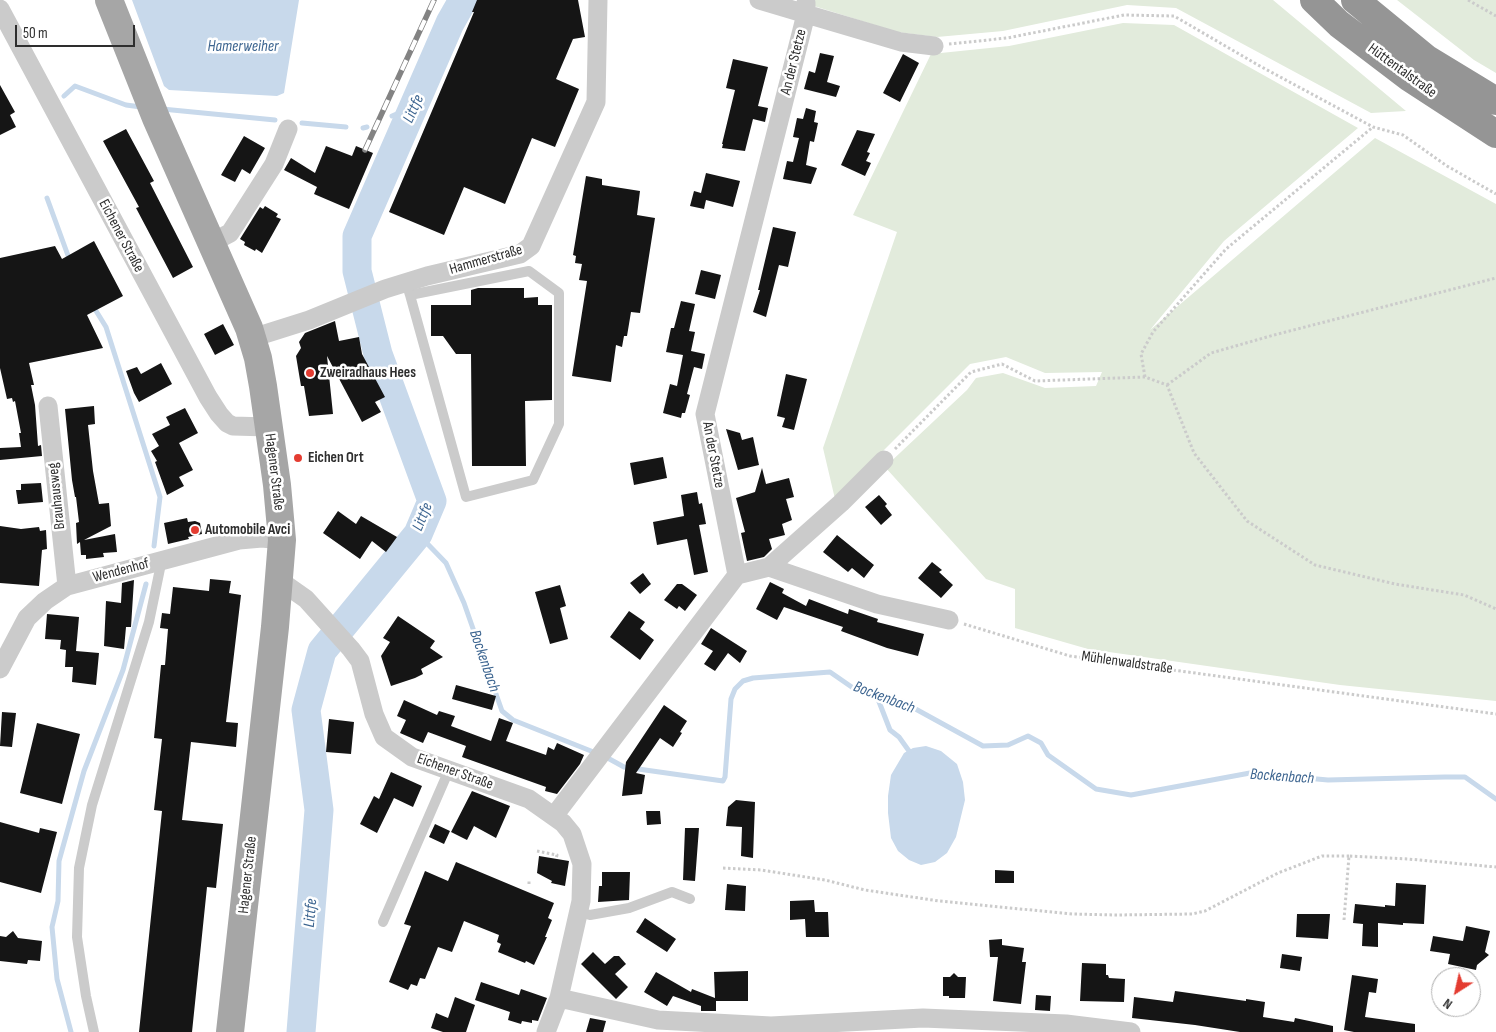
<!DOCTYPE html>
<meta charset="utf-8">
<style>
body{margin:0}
#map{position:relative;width:1496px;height:1032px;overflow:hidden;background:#fff;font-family:"Sofia Sans Condensed",sans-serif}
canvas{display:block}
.north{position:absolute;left:1431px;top:967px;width:50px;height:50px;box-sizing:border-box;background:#fff;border:1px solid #ababab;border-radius:50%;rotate:215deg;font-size:14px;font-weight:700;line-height:20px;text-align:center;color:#2e2e2e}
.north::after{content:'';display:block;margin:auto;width:18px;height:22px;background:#e43c31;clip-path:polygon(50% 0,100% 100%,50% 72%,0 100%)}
.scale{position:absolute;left:15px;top:25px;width:120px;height:22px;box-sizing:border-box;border:2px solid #2e2e2e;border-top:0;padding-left:6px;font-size:15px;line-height:18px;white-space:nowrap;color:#2e2e2e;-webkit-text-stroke:4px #fff;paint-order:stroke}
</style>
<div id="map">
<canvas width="1496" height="1032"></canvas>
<div class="north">N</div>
<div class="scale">50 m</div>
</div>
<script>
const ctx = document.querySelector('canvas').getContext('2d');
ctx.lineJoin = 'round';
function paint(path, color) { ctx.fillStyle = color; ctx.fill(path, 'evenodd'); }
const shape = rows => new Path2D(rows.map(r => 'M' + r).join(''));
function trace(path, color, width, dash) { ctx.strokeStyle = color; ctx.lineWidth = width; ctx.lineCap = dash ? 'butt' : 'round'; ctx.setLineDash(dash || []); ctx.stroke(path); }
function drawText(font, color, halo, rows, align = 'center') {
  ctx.font = font + ' "Sofia Sans Condensed",sans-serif'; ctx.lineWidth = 5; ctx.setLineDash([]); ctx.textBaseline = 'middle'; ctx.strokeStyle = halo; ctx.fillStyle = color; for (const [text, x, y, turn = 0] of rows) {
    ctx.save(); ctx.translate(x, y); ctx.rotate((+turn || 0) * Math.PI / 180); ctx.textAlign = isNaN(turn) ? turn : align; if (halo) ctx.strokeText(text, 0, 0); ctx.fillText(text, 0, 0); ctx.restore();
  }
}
paint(shape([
 [813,0,1273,0,1406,111,1371,113,1176,8,1127,5,1003,31,937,37,897,32,814,6],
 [1397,0,1496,0,1496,73,1474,60],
 [1123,23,1174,25,1358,128,1224,241,1150,330,1375,138,1496,204,1496,701,1340,685,1088,649,1015,628,1015,589,986,579,885,467,967,390,976,378,1003,373,1045,388,1096,386,1102,372,1045,373,1006,357,970,364,835,499,823,448,897,232,853,215,931,54,1009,46]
]), '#e2ebdc');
paint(shape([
 [132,0,299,0,284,93,277,96,169,90,164,86],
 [926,746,941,751,957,764,963,782,965,800,956,837,947,853,935,862,921,865,909,860,898,851,891,838,888,813,888,796,891,775,904,753,913,748]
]), '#c8d9eb');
trace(shape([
 [64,96,75,86,126,105,141,107],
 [162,109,275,120],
 [392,116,413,107],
 [302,123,346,127],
 [363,128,367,127],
 [47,198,70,261],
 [93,306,106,327,160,497,154,546],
 [418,534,446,563,464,603,502,711,513,720,596,753],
 [876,694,890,730,899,737,909,751],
 [604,756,624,767,723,781,725,777,731,699,735,689,743,681,753,678,830,672,856,690,901,701,983,746,1008,745,1028,736,1041,743,1048,755,1096,789,1131,795,1250,773,1328,780,1445,777,1465,777,1496,799],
 [71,1032,57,979,52,927,58,901,59,861,84,771,123,670,146,584]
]), '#c8d9eb', 5);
trace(shape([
 [301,1032,319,810,306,710,322,651,418,534,432,501,378,354,357,271,357,236,450,23,463,0]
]), '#c8d9eb', 29);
paint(shape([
 [477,0,578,0,585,37,573,39,556,79,579,89,555,147,532,138,505,204,464,187,444,235,389,212,474,12,472,12],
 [820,53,834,56,827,82,840,86,836,97,804,89,809,71,815,73],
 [903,54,919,63,900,102,883,93],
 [733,59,768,67,758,106,768,108,765,122,753,119,745,151,722,148,723,144,722,144,735,90,726,88],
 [0,85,15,112,10,115,16,127,0,135],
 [806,108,816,111,814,122,818,123,814,142,810,141,806,165,817,168,811,184,783,179,787,161,793,162,799,138,793,137,797,118,803,119],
 [126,129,154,181,150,183,193,267,173,278,136,208,139,207,103,141],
 [857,130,875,134,867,152,870,153,866,161,871,163,865,176,841,165],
 [244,136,265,148,250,174,242,169,235,182,221,175],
 [326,146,352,156,356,146,373,153,349,209,314,194,317,187,284,170,291,158,315,173],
 [706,173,740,181,733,207,706,200,704,209,690,206,694,191,701,193],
 [586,176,602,179,602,185,640,191,637,215,655,218,640,313,631,312,627,336,624,336,622,347,616,345,611,382,572,376,587,281,579,280,582,264,575,263,576,256,573,255],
 [265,206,278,214,276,217,281,219,262,253,256,249,255,251,244,245,245,242,240,239,260,207,263,209],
 [773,227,796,232,788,267,779,265,766,317,753,312,760,290,758,290],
 [94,241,123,296,87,315,103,348,29,363,34,385,31,385,35,405,38,446,41,445,42,456,0,460,0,448,21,447,19,433,21,433,15,401,13,402,12,398,7,399,0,368,0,258,55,246,62,259],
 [701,270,721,275,715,299,695,294],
 [478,288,524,288,524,298,538,297,538,305,552,305,552,400,525,401,526,466,472,466,471,354,456,354,443,336,431,336,431,305,471,305,471,290],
 [681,301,695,304,689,331,695,332,691,351,705,354,702,369,694,367,687,394,690,395,685,413,682,413,681,418,663,413,670,384,677,386,683,355,666,352,671,328,674,328],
 [335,321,339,341,359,337,362,354,385,397,375,402,381,412,362,422,327,356,333,414,309,416,304,386,301,386,296,356,301,348,299,342,305,333],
 [223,324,234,345,215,355,204,334],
 [161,363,172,384,139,402,134,393,126,371,137,367,141,374],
 [786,374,807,379,794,430,782,427,785,418,777,416],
 [94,406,95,424,88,425,93,471,99,504,109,503,111,526,84,540,115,534,117,552,103,553,104,557,86,559,86,555,81,555,80,542,77,544,76,523,79,522,76,497,75,497,72,480,65,409],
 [185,408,198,433,179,443,193,470,179,477,184,486,167,495,155,462,157,461,151,451,159,446,152,434,170,425,166,417],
 [726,429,740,433,742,440,753,437,759,465,738,470],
 [663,457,667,478,634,485,630,463],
 [762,468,766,484,789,478,794,497,786,499,792,520,782,524,785,535,769,539,772,549,764,557,747,561,741,533,745,532,736,498,755,492],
 [41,483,43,502,18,504,16,490,21,490,21,484],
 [697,492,699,504,702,503,706,524,699,525,708,572,694,575,687,539,657,545,653,522,684,516,681,495],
 [879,495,887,504,885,506,892,515,881,525,865,507],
 [338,511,356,524,361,516,397,537,386,552,372,541,360,559,323,533],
 [187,518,188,522,195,521,200,523,202,534,188,537,189,539,168,544,164,523],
 [0,526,21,529,39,527,40,531,46,530,47,549,42,550,39,586,0,583],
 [837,535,874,565,864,578,852,568,848,572,823,552],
 [932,562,942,570,939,572,953,585,941,598,918,578],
 [643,573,651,584,640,594,630,583],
 [210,579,231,581,229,593,241,595,226,722,238,723,236,747,191,742,182,820,223,824,216,888,207,887,192,1032,139,1032,162,811,154,810,162,739,154,738,161,665,165,665,168,629,160,628,162,613,170,614,173,587,209,591],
 [134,580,131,627,126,627,124,649,104,646,106,601,121,603,122,583],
 [770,582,784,589,782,593,806,606,809,599,848,614,849,609,878,619,877,622,924,634,918,656,887,648,841,631,843,627,784,607,777,620,756,609],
 [677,584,682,584,697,595,685,611,679,606,677,609,664,600],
 [560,585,566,606,560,608,568,639,550,644,535,592],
 [629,611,645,622,640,629,654,640,640,660,610,637],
 [47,614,79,617,76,651,99,653,96,685,72,682,73,667,65,667,66,650,60,649,61,640,45,639],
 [398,616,435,641,430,648,443,657,421,669,423,674,415,678,391,686,381,656,390,642,383,638],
 [711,628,747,651,740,663,728,653,715,671,704,664,713,651,701,644],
 [456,685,496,696,492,710,452,699],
 [404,700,437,715,439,711,455,716,451,726,491,741,499,718,513,723,506,741,546,755,548,747,554,750,557,743,584,755,580,764,557,794,545,791,546,787,462,757,466,746,428,732,423,743,400,733,406,720,397,716],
 [664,705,687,721,680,732,682,733,673,747,660,738,636,773,645,775,642,794,622,796,626,762],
 [2,712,16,713,12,747,0,746],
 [329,719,354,722,351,754,326,752],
 [37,723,80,734,62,804,20,793],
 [391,772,422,786,413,807,394,798,377,833,360,824,374,796,379,799],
 [472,791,510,806,496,838,474,826,467,840,451,832],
 [736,800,755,802,753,858,741,856,742,827,726,826,728,807],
 [646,811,660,811,661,824,647,825],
 [0,822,39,833,40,828,57,832,41,893,0,882],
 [435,824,450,831,444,844,429,837],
 [685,828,699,828,695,881,683,880],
 [539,856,569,861,565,886,551,883,552,881,537,873],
 [456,862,554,903,548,918,552,920,545,937,547,937,534,965,526,961,525,963,498,952,501,944,497,942,499,935,464,921,452,952,438,947,425,979,420,978,417,986,411,984,408,990,389,982,411,926,404,924,425,871,448,881],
 [995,870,1014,871,1014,883,995,883],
 [602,872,630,872,629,900,598,902,599,886,602,886],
 [1396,883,1426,885,1424,924,1403,923,1403,925,1378,923,1378,947,1362,946,1363,924,1353,923,1355,904,1385,907,1385,905,1395,906],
 [727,884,746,886,745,911,725,910],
 [814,900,815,912,828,912,829,937,806,937,805,919,790,920,790,901],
 [1297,914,1330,914,1328,939,1296,937],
 [645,918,676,939,667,952,636,932],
 [1466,926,1490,931,1485,952,1489,955,1477,965,1476,970,1448,964,1450,954,1430,951,1433,936,1463,941],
 [13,931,18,938,42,941,40,961,28,960,27,964,0,961,0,936,6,937],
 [1002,939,1002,945,1024,948,1022,962,1026,962,1021,1004,993,1001,998,957,990,957,989,940],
 [593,952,605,964,614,956,619,956,626,964,615,974,628,987,616,999,581,964],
 [1282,954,1302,957,1300,971,1280,968],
 [1082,963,1106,964,1106,975,1108,975,1109,978,1125,979,1124,1002,1080,1001],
 [748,971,748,1001,716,1001,716,1011,701,1011,701,1006,673,996,667,1006,644,992,656,972,691,992,692,989,715,998,714,972],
 [954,973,958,977,966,977,965,998,949,998,949,996,943,996,943,977,950,977],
 [1352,975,1378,979,1376,993,1369,992,1365,1017,1415,1024,1415,1032,1354,1032,1344,1030],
 [481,982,519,995,521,989,547,998,538,1021,532,1020,532,1023,522,1021,521,1024,508,1020,510,1012,475,1000],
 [1175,991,1246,1001,1246,999,1265,1002,1263,1017,1294,1022,1295,1018,1333,1026,1333,1032,1240,1032,1195,1025,1132,1018,1134,997,1173,1002],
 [1036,995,1051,996,1050,1011,1035,1010],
 [455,997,475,1005,466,1032,443,1032,431,1028,436,1013,448,1018],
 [590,1018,606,1021,603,1032,586,1032]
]), '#151515');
trace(shape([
 [1468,0,1496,16],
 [949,44,1007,38,1124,15,1174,16,1258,65,1373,127,1403,135,1447,166,1496,194],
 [1145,377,1141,354,1153,332,1226,249,1373,127],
 [1167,385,1211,353,1274,335,1496,278],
 [895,449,971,372,1002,364,1035,381,1145,377,1167,385,1194,453,1247,521,1315,565,1395,584,1464,595,1496,609],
 [964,624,1070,656,1496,714],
 [537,851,557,855,556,859],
 [723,868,761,870,825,880,865,890,939,901,1072,914,1116,915,1192,914,1205,911,1278,873,1322,856,1349,856],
 [529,884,529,881],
 [1344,920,1349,856,1408,859,1496,867]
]), '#cbcbcb', 3, [2.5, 2.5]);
trace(shape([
 [406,282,410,295,466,497,533,480,559,424,559,293,529,271,410,295],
 [579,912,590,915,629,908,672,892,690,899],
 [383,922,449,770],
 [94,1032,86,996,77,937,79,868,92,805,149,622,162,559]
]), '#cbcbcb', 10);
trace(shape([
 [806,3,806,14,901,42,934,46],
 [0,9,208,397,219,414,227,423,233,426,268,427],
 [211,243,230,233,274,164,288,129],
 [252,338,309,320,385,289,427,276,520,254,531,246,596,102,598,0],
 [48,406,67,586],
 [769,567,841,503,884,460],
 [737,575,769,567,877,604,949,620],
 [279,580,306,599,351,649,360,661,374,714,384,737,412,757,529,799,563,823,572,834,582,864,581,901,559,998,546,1032],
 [0,669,27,618,45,601,67,586,239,540,262,538,282,540],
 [554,816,737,575,705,414,806,14,759,0],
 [559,998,658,1020,771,1026,923,1018,1066,1024,1131,1032]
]), '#cbcbcb', 19);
trace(shape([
 [109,0,156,118,249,328,258,358,263,386,277,485,282,540,275,627,230,1032]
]), '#a6a6a6', 28);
trace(shape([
 [1314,0,1339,24,1410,78,1496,134],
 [1355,0,1427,59,1496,101]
]), '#959595', 28);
const rail = shape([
 [365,150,434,0]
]);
trace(rail, '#838383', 5.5);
trace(rail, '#fff', 4, [11]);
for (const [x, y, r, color] of [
 [310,373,5,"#e43c31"],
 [298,458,5,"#e43c31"],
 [195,530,5,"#e43c31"]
]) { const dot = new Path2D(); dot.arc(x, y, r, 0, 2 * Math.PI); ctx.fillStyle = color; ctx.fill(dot); trace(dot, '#fff', 2); }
drawText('15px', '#2e2e2e', '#fff', [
 ["An der Stetze",794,62,-76],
 ["Hüttentalstraße",1402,71,36],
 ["Eichener Straße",121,236,62],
 ["Hammerstraße",486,260,-16],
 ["An der Stetze",713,455,79],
 ["Hagener Straße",274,472,83],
 ["Brauhausweg",57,496,-96],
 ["Wendenhof",121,571,-15],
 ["Mühlenwaldstraße",1127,663,8],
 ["Eichener Straße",455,772,20],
 ["Hagener Straße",248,875,-84]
]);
drawText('bold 15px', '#2e2e2e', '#fff', [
 ["Zweiradhaus Hees",320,373],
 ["Eichen Ort",308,458],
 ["Automobile Avci",205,530]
], 'left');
drawText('italic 16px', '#3d6590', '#fff', [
 ["Hamerweiher",243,47],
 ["Littfe",414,109,-66],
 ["Littfe",423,517,-68],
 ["Bockenbach",484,661,71],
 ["Bockenbach",884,698,21],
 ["Bockenbach",1282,777,4],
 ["Littfe",311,913,-85]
]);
</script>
